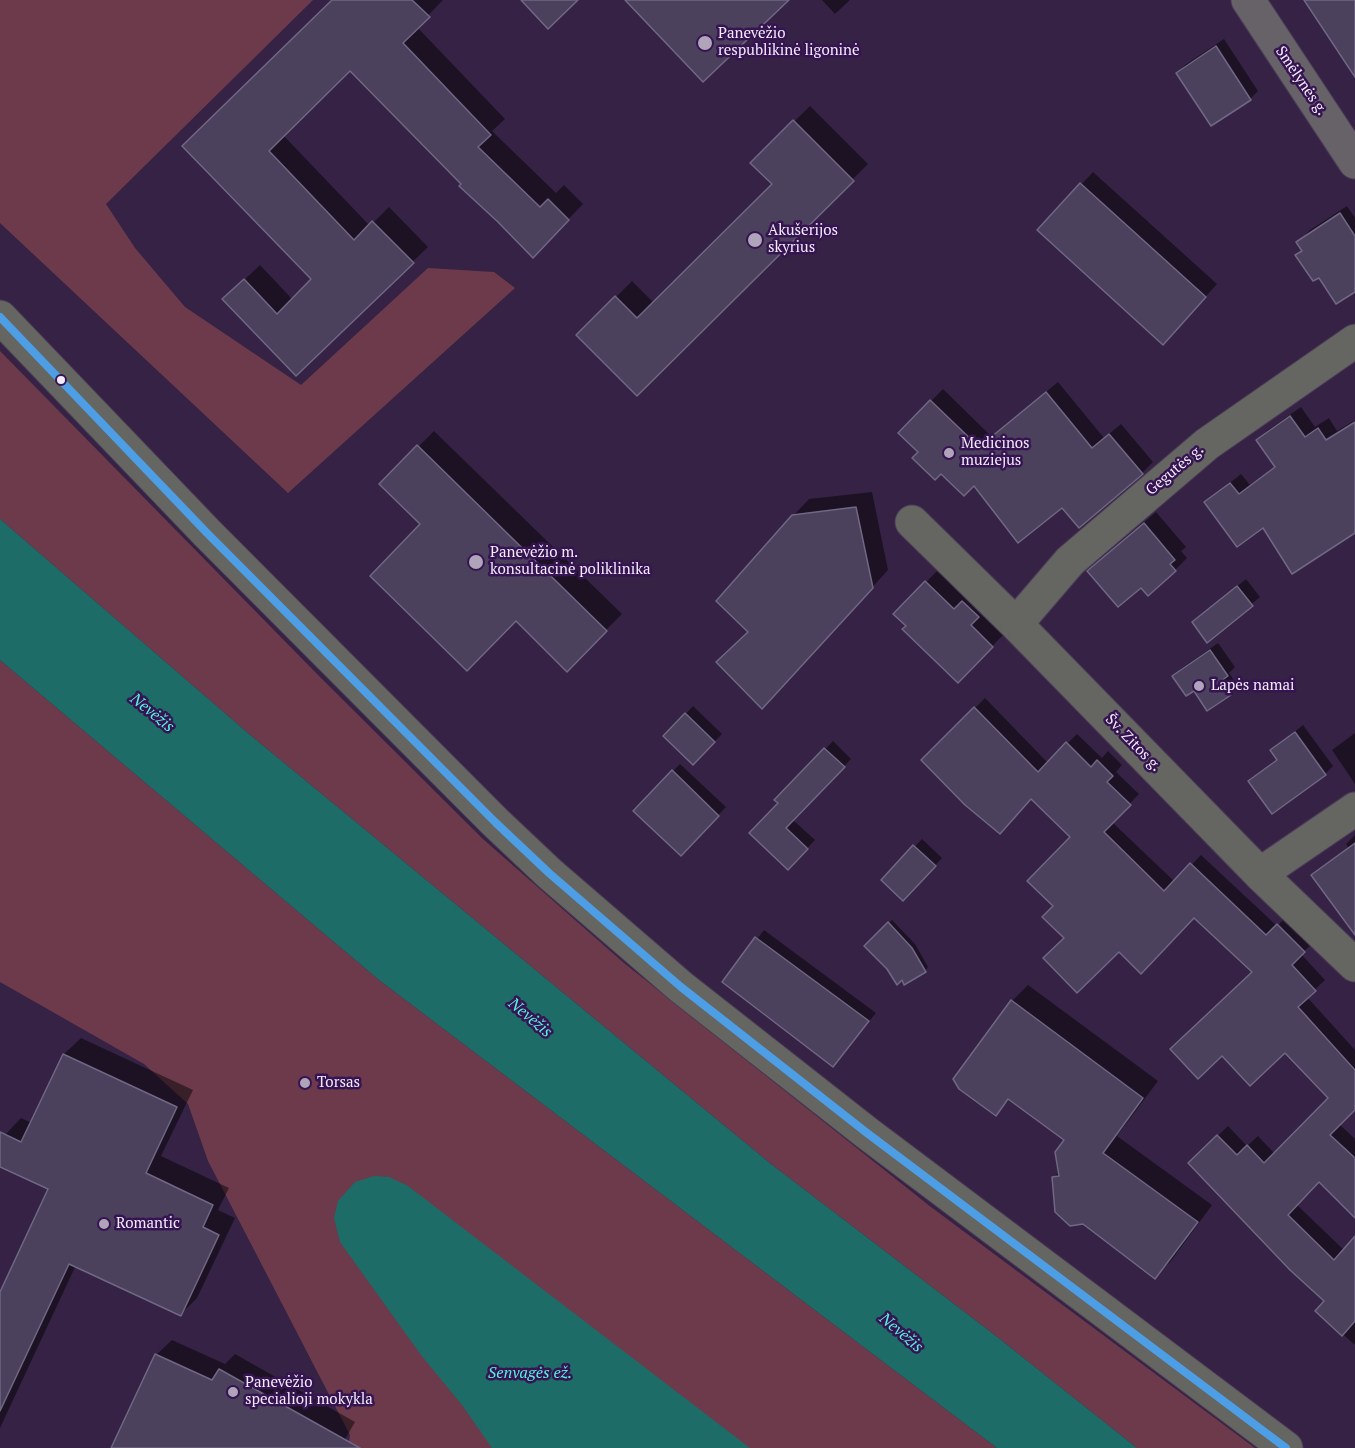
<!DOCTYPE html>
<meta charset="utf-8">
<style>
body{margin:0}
canvas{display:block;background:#352244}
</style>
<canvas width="1355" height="1448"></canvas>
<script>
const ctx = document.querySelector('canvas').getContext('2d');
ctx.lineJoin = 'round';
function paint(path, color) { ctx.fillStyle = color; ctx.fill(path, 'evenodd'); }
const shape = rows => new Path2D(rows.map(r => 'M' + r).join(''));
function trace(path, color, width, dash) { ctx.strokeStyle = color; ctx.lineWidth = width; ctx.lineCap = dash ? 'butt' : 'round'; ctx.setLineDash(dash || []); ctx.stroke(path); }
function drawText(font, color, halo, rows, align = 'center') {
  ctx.font = font + ' "PT Serif",serif'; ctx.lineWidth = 5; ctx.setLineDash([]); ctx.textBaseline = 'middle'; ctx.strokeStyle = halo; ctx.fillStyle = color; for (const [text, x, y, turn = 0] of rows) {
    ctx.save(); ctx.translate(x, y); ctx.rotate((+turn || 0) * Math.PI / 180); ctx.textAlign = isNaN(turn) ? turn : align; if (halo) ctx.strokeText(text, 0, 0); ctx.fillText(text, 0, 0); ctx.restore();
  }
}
paint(shape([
 [0,0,313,0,106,204,135,248,185,307,301,385,428,268,494,272,515,288,288,493,0,223],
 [0,351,321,678,483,839,624,963,931,1207,1255,1448,1137,1448,996,1336,771,1164,249,734,0,519],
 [0,660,379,980,997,1448,348,1448,350,1435,208,1161,188,1104,144,1064,0,982]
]), '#6c3a4a');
paint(shape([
 [0,519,249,734,771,1164,996,1336,1137,1448,997,1448,379,980,0,660],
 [374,1176,389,1177,408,1186,750,1448,492,1448,462,1405,421,1355,340,1242,334,1218,338,1201,355,1182]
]), '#1d6c67');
paint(shape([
 [334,0,443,0,417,27,505,119,492,131,556,193,564,185,583,204,533,256,350,69,283,135,370,226,389,207,428,247,296,374,224,299,260,265,293,300,313,279,184,146],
 [822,0,850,0,835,14],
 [1224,39,1258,91,1250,99,1211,124,1177,73,1185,65],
 [810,106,868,164,637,394,578,335,632,281,654,303,774,184,752,163],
 [1093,172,1217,284,1175,331,1039,230],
 [1347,206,1355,218,1355,290,1319,276,1297,255,1303,250,1298,242,1310,230],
 [1058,382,1104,438,1121,424,1153,462,1142,473,1062,506,974,484,920,452,900,433,943,389,992,437],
 [1301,407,1315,427,1329,418,1337,431,1355,420,1355,531,1263,526,1206,502,1241,474,1250,485,1276,466,1258,440,1268,430],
 [434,431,622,614,567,669,381,484],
 [872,492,888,570,778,691,750,632,793,516,809,499],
 [1156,512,1186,547,1181,551,1187,558,1175,570,1141,586,1101,559],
 [938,570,1004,634,958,681,895,614],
 [1246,579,1260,597,1207,641,1202,615],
 [1218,643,1235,667,1229,673,1238,686,1230,694,1194,688,1174,676,1182,668],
 [985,698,1048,763,1077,734,1102,758,1108,751,1122,765,1116,772,1139,794,1112,822,1175,882,1201,855,1277,926,1288,915,1314,942,1301,954,1325,980,1307,997,1355,1050,1355,1108,1339,1124,1355,1139,1355,1178,1319,1181,1297,1205,1344,1250,1355,1238,1355,1345,1317,1311,1326,1301,1190,1163,1228,1126,1247,1146,1258,1136,1275,1154,1330,1098,1254,972,1194,916,1066,938,1055,906,1072,837,1031,797,923,760],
 [693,706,722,734,693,763,665,736],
 [1303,725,1333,766,1325,774,1250,781,1278,758,1272,750],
 [1355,733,1355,784,1332,750],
 [833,741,851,759,793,820,815,840,788,868,780,803,777,800],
 [680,764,726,807,681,854,635,811],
 [1355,835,1355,925,1321,868,1348,847,1346,844],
 [922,839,942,858,911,891,883,880],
 [892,920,915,944,928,967,925,971,889,968,866,946],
 [764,930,876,1013,833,1065,724,982],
 [1028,985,1158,1081,1117,1136,1212,1205,1171,1261,1155,1277,1054,1177,1060,1171,1066,1139,1010,1099,995,1114,1012,1001],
 [81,1038,193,1090,161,1156,229,1188,218,1210,235,1218,197,1298,181,1314,76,1265,0,1428,0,1296,50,1189,0,1166,0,1145,5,1135,21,1118,32,1123,64,1054],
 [172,1340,225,1364,235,1354,355,1422,340,1448,113,1448,156,1355]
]), '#0007');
const building = shape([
 [332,0,412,0,430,17,403,43,491,135,478,147,540,207,548,199,569,220,533,258,498,222,459,186,461,184,350,71,269,151,354,240,372,221,414,263,296,376,222,299,244,279,277,314,311,279,182,146,332,0],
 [521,0,578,0,548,29,521,0],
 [625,0,789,0,703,82,625,0],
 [1304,0,1355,0,1355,77,1304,0],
 [1216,46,1251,100,1211,126,1176,73,1216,46],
 [793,120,854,181,637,396,576,335,615,296,637,318,772,184,750,163,793,120],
 [1080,183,1206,297,1163,345,1037,230,1080,183],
 [1340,213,1355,236,1355,292,1336,304,1319,278,1313,281,1295,255,1302,251,1296,242,1340,213],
 [1046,392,1092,448,1109,434,1143,474,1079,528,1062,508,1018,543,974,486,964,496,941,474,935,480,912,458,918,452,898,433,930,400,979,447,1046,392],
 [1290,416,1305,437,1318,428,1326,440,1355,422,1355,533,1292,574,1263,528,1237,547,1204,502,1230,483,1239,494,1275,467,1256,440,1290,416],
 [417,445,607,631,567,672,516,621,467,671,370,576,420,524,379,484,417,445],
 [856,507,873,588,762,709,716,662,748,632,716,601,792,515,856,507],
 [1144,523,1175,560,1170,564,1176,571,1148,596,1141,588,1118,607,1087,571,1144,523],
 [925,581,954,609,962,601,979,617,971,625,993,647,958,683,902,629,906,626,893,614,925,581],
 [1237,586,1253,606,1207,643,1192,622,1237,586],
 [1210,650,1228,676,1221,681,1231,695,1207,711,1194,691,1186,696,1172,676,1210,650],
 [974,707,1038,772,1066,742,1091,767,1097,760,1113,776,1107,782,1131,805,1104,832,1164,891,1190,863,1266,935,1277,924,1305,952,1292,965,1316,991,1298,1007,1355,1070,1355,1110,1330,1135,1355,1158,1355,1218,1319,1182,1288,1215,1334,1260,1355,1236,1355,1321,1342,1336,1315,1311,1324,1301,1290,1270,1188,1163,1217,1135,1237,1155,1247,1145,1264,1163,1328,1098,1285,1053,1250,1086,1222,1056,1198,1079,1170,1049,1252,972,1194,918,1141,974,1119,952,1077,993,1043,958,1064,938,1042,917,1053,906,1027,881,1070,837,1031,799,1000,834,965,805,921,760,974,707],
 [685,713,715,742,693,765,663,736,685,713],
 [1295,732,1326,775,1272,814,1248,781,1277,760,1270,750,1295,732],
 [824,748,845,767,786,828,808,849,788,870,749,833,778,803,774,800,824,748],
 [672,770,719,816,681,856,633,811,672,770],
 [1355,843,1355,935,1311,875,1355,843],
 [913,845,936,866,903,901,881,880,913,845],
 [888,922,912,948,926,972,904,985,902,980,897,985,887,969,864,946,888,922],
 [755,937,869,1021,833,1067,722,982,755,937],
 [1011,1000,1143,1098,1103,1153,1198,1222,1155,1279,1083,1224,1070,1226,1055,1212,1052,1177,1059,1176,1055,1152,1064,1140,1008,1099,996,1116,959,1089,953,1079,1011,1000],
 [63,1054,177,1107,146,1173,213,1205,203,1227,219,1235,181,1316,69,1264,0,1411,0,1292,48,1189,0,1167,0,1132,21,1142,63,1054],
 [155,1354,212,1380,219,1369,360,1448,111,1448,155,1354]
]);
paint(building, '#4b415d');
trace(building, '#706784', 1.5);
const minor = shape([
 [0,317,207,533,495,822,549,873,681,987,867,1133,1286,1448],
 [912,522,1016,624,1260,874,1355,965],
 [1016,624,1070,561,1207,444,1355,341],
 [1260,874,1355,809]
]);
const highway = shape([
 [1248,0,1355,162]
]);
trace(minor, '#4b3d57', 35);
trace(highway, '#4b3d57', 35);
trace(minor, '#656662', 33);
trace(highway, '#676268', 33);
trace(shape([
 [0,317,207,533,495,822,549,873,681,987,867,1133,1286,1448]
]), '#4d9ee5', 8);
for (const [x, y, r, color] of [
 [705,43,8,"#afa4ba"],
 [755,240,8,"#afa4ba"],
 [61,380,5,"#f1eaf9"],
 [949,453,6,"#afa4ba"],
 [476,562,8,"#afa4ba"],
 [1199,686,6,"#afa4ba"],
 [305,1083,6,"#afa4ba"],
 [104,1224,6,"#afa4ba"],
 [233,1392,6,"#afa4ba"]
]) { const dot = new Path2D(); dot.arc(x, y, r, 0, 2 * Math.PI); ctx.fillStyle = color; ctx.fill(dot); trace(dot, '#361452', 2); }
drawText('15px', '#f1eaf9', '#361452', [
 ["Panevėžio",718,34],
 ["respublikinė ligoninė",718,51],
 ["Akušerijos",768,231],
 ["skyrius",768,248],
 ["Medicinos",961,444],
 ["muziejus",961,461],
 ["Panevėžio m.",490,553],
 ["konsultacinė poliklinika",490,570],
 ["Lapės namai",1211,686],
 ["Torsas",317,1083],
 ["Romantic",116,1224],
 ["Panevėžio",245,1383],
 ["specialioji mokykla",245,1400]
], 'left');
drawText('15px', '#f1eaf9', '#361452', [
 ["Smėlynės g.",1301,81,56],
 ["Gegutės g.",1175,470,-40],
 ["Šv. Zitos g.",1133,743,46]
]);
drawText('italic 16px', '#54eedf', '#361452', [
 ["Nevėžis",152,713,39],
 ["Nevėžis",530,1018,40],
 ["Nevėžis",901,1333,40],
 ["Senvagės ež.",530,1373]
]);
</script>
